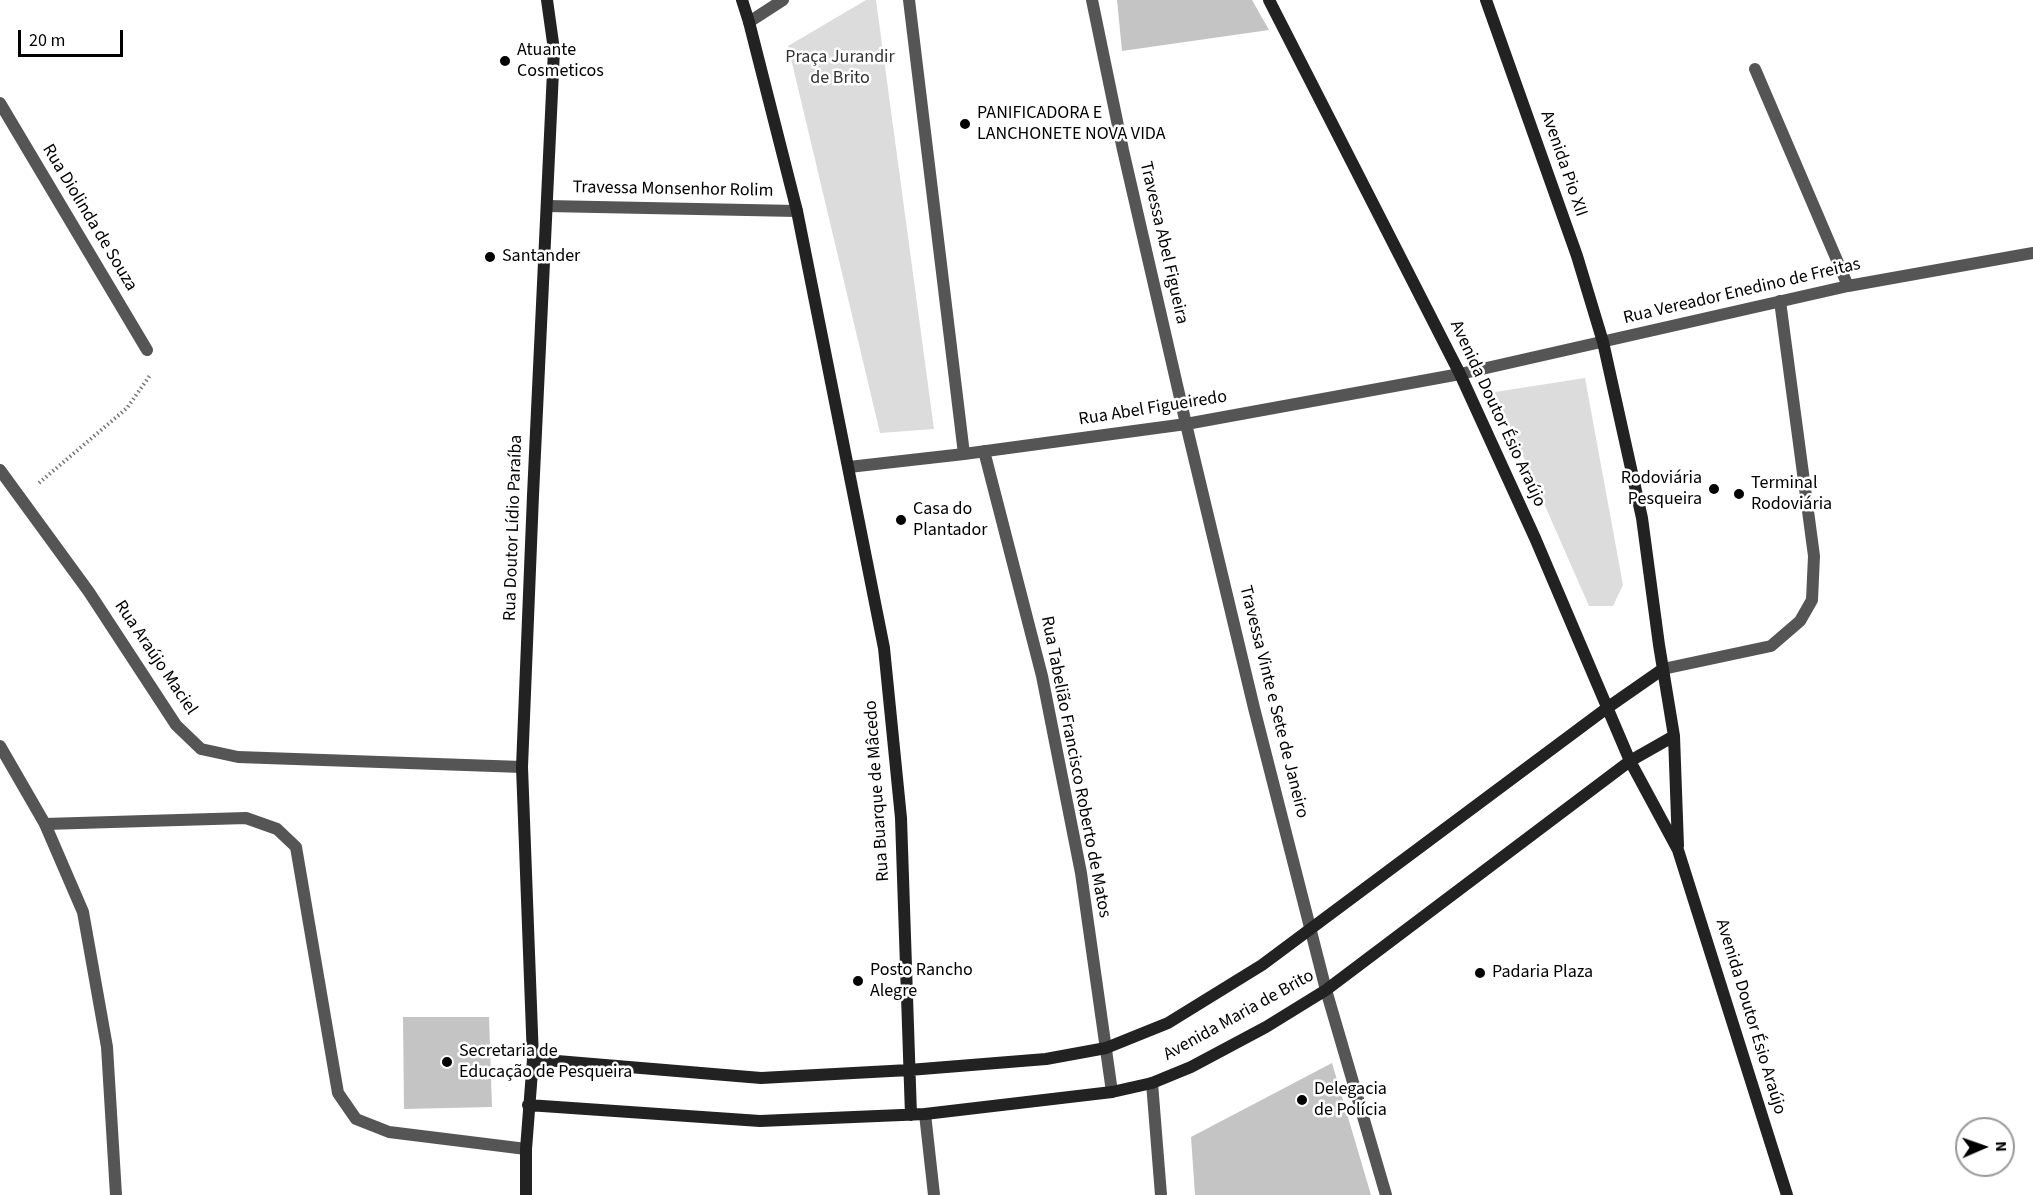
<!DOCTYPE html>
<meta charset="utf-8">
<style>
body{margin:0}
#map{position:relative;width:2033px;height:1195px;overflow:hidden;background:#fff;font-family:"Source Sans 3",sans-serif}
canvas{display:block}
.north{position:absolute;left:1955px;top:1117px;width:60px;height:60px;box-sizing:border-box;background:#fff;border:2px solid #999;border-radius:50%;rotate:88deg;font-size:16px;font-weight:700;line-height:24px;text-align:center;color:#000}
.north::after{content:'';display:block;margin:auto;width:21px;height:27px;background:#000;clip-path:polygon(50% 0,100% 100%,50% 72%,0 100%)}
.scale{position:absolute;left:18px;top:30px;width:105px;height:27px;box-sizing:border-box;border:3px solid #000;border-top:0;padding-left:8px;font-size:18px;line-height:21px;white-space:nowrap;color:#000;-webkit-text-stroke:4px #fff;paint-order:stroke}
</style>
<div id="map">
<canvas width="2033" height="1195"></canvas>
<div class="north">N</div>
<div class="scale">20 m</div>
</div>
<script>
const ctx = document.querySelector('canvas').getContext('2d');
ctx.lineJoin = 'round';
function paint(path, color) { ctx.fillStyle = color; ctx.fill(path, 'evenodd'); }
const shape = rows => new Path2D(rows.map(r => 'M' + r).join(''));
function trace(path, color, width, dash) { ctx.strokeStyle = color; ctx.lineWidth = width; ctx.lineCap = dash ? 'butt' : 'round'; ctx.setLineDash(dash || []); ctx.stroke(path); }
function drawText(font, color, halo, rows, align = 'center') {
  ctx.font = font + ' "Source Sans 3",sans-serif'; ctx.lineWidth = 5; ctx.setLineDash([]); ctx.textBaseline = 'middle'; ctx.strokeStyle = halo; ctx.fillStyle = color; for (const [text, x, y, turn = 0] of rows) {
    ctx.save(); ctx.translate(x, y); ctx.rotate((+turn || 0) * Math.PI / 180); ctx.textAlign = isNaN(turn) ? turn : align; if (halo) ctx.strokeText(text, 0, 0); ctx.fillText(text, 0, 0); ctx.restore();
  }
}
paint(shape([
 [866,0,876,0,934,429,880,433,788,46],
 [1585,378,1623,585,1613,606,1589,606,1495,392]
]), '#dcdcdc');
paint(shape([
 [1117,0,1252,0,1269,30,1122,51],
 [403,1017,489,1017,492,1107,404,1109],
 [1332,1063,1371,1195,1195,1195,1191,1137]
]), '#c4c4c4');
trace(shape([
 [39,483,127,408,151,374]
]), '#777', 4, [1.5, 3]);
trace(shape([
 [1092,0,1123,150,1186,424],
 [1663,669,1771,646,1800,621,1812,600,1814,556,1780,301],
 [0,746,45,824,83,912,107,1047,116,1195],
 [45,824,246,818,277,829,296,847,338,1093,356,1119,389,1132,526,1149]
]), '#555', 12);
trace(shape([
 [909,0,964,454],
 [749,22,783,0],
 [1755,69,1848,286],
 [0,103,147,350],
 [547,206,797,211],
 [1186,424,1254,708,1326,990,1386,1195],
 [984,451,1042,676,1081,873,1112,1092],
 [849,467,964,454,1186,424,1460,374,1848,286,2033,253],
 [1152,1083,1161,1195],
 [925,1114,934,1195]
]), '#555', 12);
trace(shape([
 [0,470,89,592,176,725,201,749,238,757,522,767]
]), '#555', 12);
trace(shape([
 [742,0,749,22,797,211,884,648,901,818,911,1115],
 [1269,0,1460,374,1535,538,1630,761,1678,850,1787,1195],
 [1486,0,1577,256,1603,342,1642,518,1659,645,1674,736,1678,846],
 [533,1059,761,1078,909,1070,1046,1059,1106,1048,1168,1023,1262,965,1607,708,1663,669],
 [528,1105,760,1121,925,1114,1112,1092,1152,1083,1191,1067,1266,1027,1326,990,1630,761,1674,736],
 [526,1195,526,1149,533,1059,522,767,533,495,554,50,547,0]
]), '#222', 12);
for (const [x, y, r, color] of [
 [505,61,6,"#000"],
 [965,124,6,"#000"],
 [490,257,6,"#000"],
 [1714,489,6,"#000"],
 [1739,494,6,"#000"],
 [901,520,6,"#000"],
 [1480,973,6,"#000"],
 [858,981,6,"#000"],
 [447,1062,6,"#000"],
 [1302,1100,6,"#000"]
]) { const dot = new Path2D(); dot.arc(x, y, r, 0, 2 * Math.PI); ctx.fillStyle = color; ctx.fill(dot); trace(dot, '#fff', 2); }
drawText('18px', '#000', '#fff', [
 ["Atuante",517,51],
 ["Cosmeticos",517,72],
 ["PANIFICADORA E",977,114],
 ["LANCHONETE NOVA VIDA",977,135],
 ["Santander",502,257],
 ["Rodoviária",1702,479,"right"],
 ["Pesqueira",1702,500,"right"],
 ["Terminal",1751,484],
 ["Rodoviária",1751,505],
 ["Casa do",913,510],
 ["Plantador",913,531],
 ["Posto Rancho",870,971],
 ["Alegre",870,992],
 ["Padaria Plaza",1492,973],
 ["Secretaria de",459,1052],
 ["Educação de Pesqueira",459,1073],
 ["Delegacia",1314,1090],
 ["de Polícia",1314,1111]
], 'left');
drawText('18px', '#333', '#fff', [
 ["Praça Jurandir",840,58],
 ["de Brito",840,79]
]);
drawText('18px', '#000', '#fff', [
 ["Avenida Pio XII",1563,164,71],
 ["Travessa Monsenhor Rolim",673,190,1],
 ["Rua Diolinda de Souza",89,218,59],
 ["Travessa Abel Figueira",1163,243,77],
 ["Rua Vereador Enedino de Freitas",1742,292,-13],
 ["Rua Abel Figueiredo",1153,409,-9],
 ["Avenida Doutor Ésio Araújo",1497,414,65],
 ["Rua Doutor Lídio Paraíba",514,528,-88],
 ["Rua Araújo Maciel",155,658,56],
 ["Travessa Vinte e Sete de Janeiro",1273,702,76],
 ["Rua Tabelião Francisco Roberto de Matos",1075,767,79],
 ["Rua Buarque de Mâcedo",878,791,-94],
 ["Avenida Maria de Brito",1239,1016,-29],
 ["Avenida Doutor Ésio Araújo",1750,1017,73]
]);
</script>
